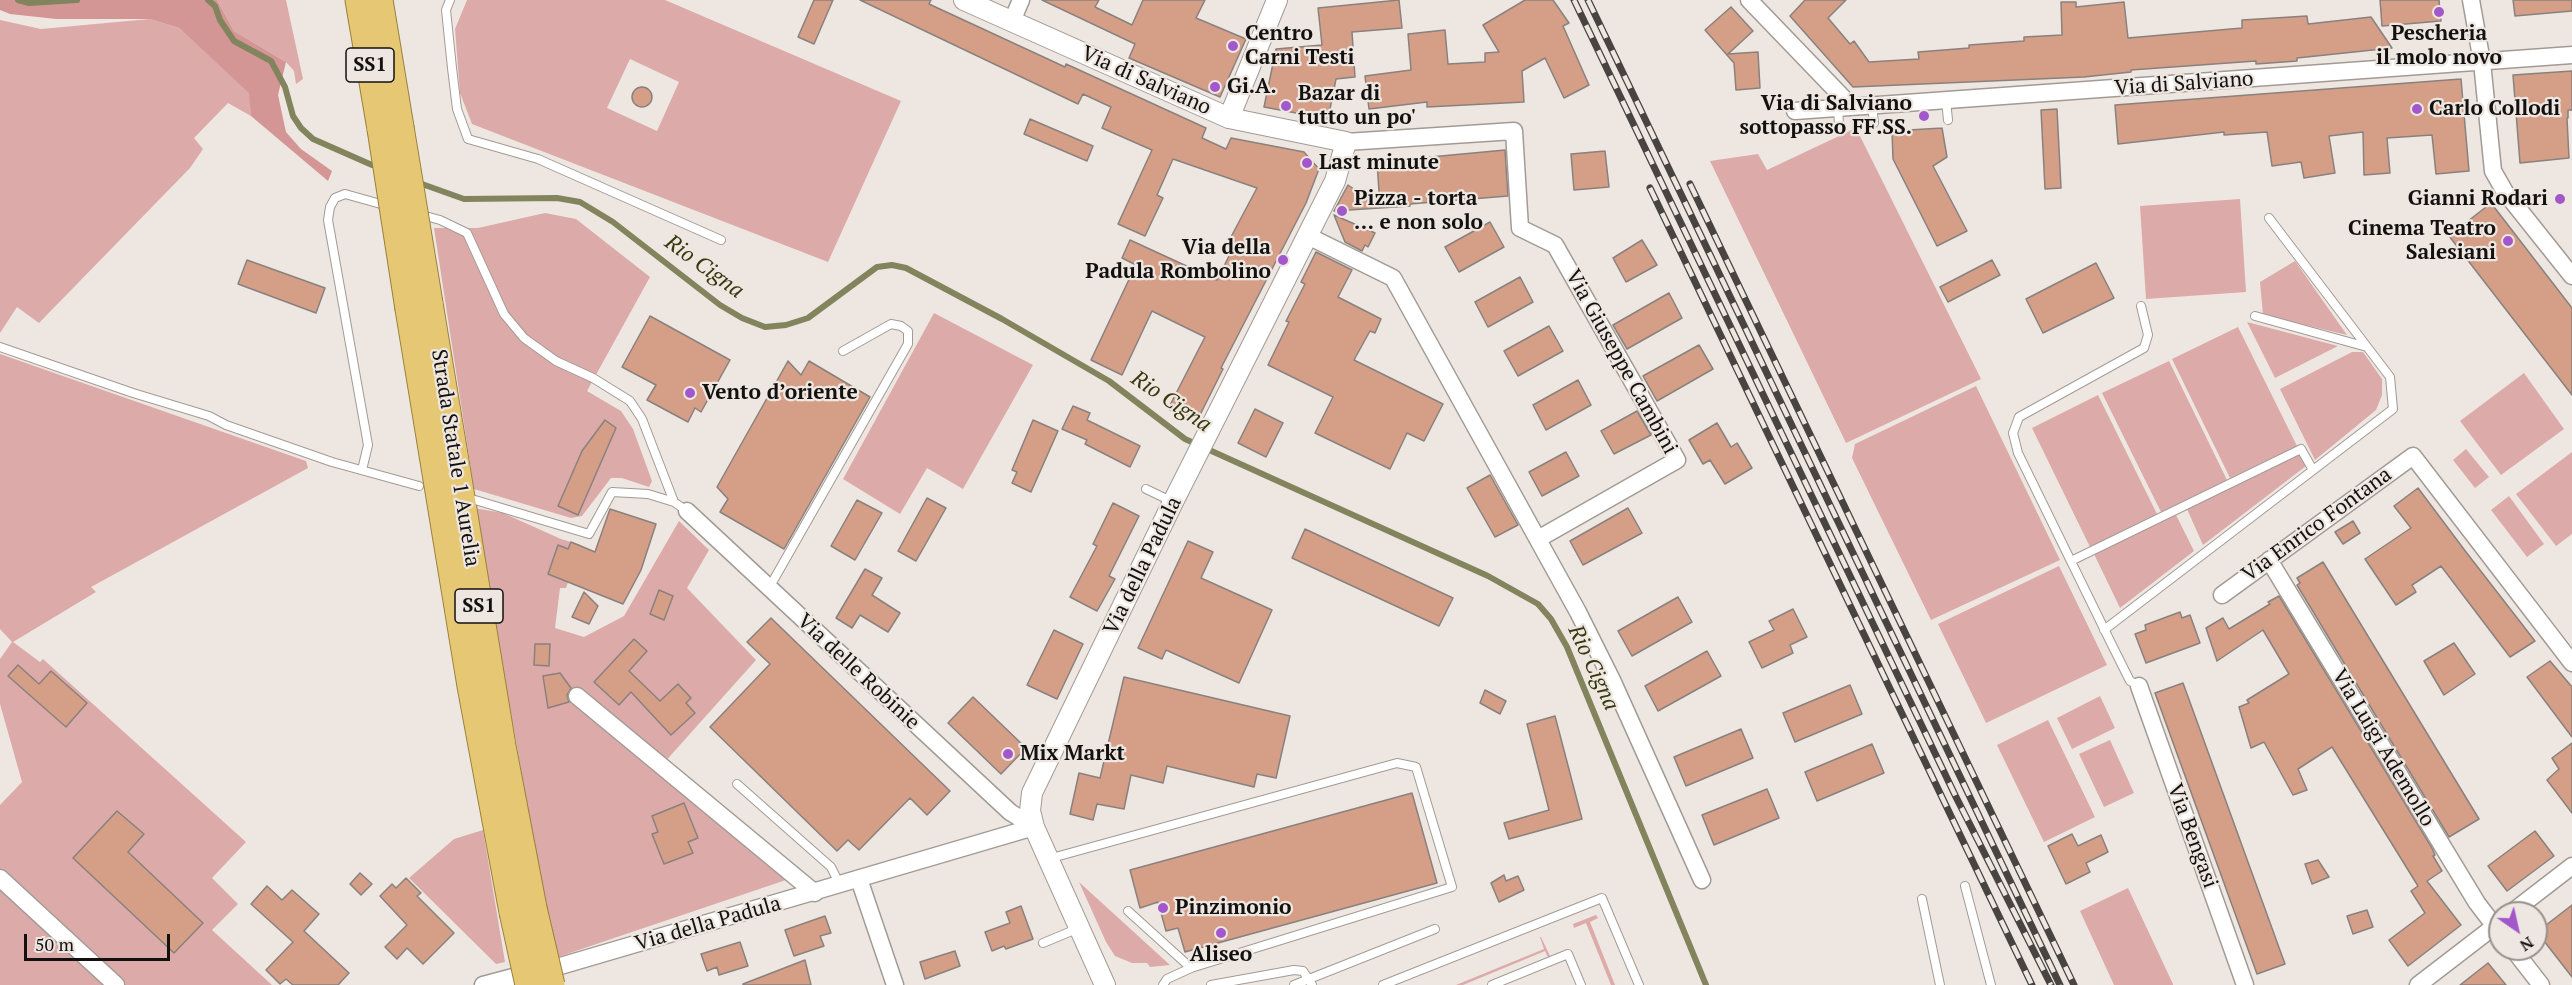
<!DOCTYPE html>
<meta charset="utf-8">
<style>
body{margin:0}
#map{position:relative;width:2572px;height:985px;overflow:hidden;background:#eee7e1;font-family:"PT Serif",serif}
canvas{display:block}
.north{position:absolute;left:2488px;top:901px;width:60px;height:60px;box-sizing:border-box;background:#eee7e1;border:2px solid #96918d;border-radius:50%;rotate:146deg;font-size:16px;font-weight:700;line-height:24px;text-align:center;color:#13110f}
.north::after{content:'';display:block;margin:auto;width:21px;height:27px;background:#a258cb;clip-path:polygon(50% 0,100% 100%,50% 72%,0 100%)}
.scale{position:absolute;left:24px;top:934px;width:146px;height:27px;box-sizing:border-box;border:3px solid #13110f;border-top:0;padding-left:8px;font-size:18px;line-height:21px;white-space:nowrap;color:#13110f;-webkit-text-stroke:4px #eee7e1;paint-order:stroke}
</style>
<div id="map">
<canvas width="2572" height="985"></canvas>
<div class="north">N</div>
<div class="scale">50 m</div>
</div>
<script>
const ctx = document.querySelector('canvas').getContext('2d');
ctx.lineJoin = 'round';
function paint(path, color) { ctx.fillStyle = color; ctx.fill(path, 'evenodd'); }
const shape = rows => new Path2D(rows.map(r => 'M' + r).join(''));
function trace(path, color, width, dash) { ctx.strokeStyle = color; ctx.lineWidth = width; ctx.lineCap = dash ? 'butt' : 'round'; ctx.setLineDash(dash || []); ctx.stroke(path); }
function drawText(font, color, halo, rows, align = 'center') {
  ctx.font = font + ' "PT Serif",serif'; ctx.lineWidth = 4.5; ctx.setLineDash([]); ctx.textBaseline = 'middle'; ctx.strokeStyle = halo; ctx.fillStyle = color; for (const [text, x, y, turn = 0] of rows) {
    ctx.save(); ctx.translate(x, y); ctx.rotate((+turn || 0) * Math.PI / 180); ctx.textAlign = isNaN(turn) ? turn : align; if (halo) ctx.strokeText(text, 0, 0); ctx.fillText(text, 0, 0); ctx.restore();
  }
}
paint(shape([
 [217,0,286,0,303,79,296,84,294,71,286,62,234,31],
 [467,0,665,0,901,101,828,262,472,124,460,93,455,29],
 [630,59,679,82,657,131,607,108],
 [150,19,179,28,250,93,251,116,228,103,194,138,203,149,190,168,39,323,17,307,0,333,0,20,41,29],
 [1856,128,1981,379,1846,443,1710,161,1758,154,1767,170],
 [2240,199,2246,292,2146,299,2140,206],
 [545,213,576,219,650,277,587,391,621,411,633,429,652,481,649,487,622,478,611,478,582,516,571,518,474,489,434,228,478,228],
 [2295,261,2347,335,2263,315,2260,282],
 [934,313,1033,365,963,489,927,468,900,514,843,479],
 [2247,322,2338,346,2275,378],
 [2238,327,2297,446,2230,478,2172,359],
 [2352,352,2363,352,2382,379,2382,395,2376,410,2315,460,2280,389],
 [0,354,306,461,308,468,91,587,96,592,13,642,40,662,43,659,246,842,212,878,238,904,212,930,272,985,0,985,0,805,22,782,0,704,0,659,12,642,0,629],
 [2169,361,2227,480,2161,512,2102,393],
 [2524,373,2564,429,2501,475,2460,421],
 [1976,386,2060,560,1931,620,1852,458,1855,444],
 [2098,395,2157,514,2090,547,2032,428],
 [2466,449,2489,477,2475,488,2453,460],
 [2572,452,2572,534,2556,546,2516,494],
 [2299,454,2306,466,2203,545,2187,509],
 [2509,496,2544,544,2527,557,2491,510],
 [474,508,503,513,561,539,581,545,566,588,560,588,555,628,584,637,624,616,679,521,709,550,687,588,756,660,663,764,789,879,555,958],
 [2176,515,2194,551,2120,608,2094,554],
 [2059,566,2107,665,1986,723,1938,624],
 [2100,696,2115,728,2072,749,2057,718],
 [2048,720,2095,817,2044,842,1997,745],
 [2110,740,2134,793,2104,807,2079,754],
 [483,830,505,962,496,964,409,878,454,839],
 [1079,882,1170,965,1150,967,1147,963,1132,963,1115,956,1106,942],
 [2128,888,2173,984,2173,985,2114,985,2080,911],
 [1596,915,1598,918,1590,922,1615,985,1611,985,1586,923,1574,928,1573,924],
 [1540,937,1541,937,1550,956,1548,957,1545,951,1463,985,1456,985,1544,949]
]), '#dcaaa9');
paint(shape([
 [0,0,217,0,234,31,286,62,278,95,286,132,301,149,332,171,328,181,251,116,249,93,179,28,150,19,56,19,10,14,0,10]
]), '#d39695');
trace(shape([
 [18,0,29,3,77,0],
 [208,0,215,6,220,20,234,41,271,61,285,87,293,116,301,128,313,139,372,165],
 [422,184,464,199,557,198,580,202,613,222,720,305,742,318,765,327,786,325,808,318,877,267,892,265,906,268,1002,319,1109,381,1185,439,1488,576,1538,604,1551,619,1567,647,1706,985]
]), '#82845d', 6);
const building = shape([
 [814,0,833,0,814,44,798,37,814,0],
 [860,0,931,0,929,4,1065,67,1066,64,1206,128,1202,138,1226,149,1231,138,1304,152,1319,169,1306,203,1221,368,1223,369,1196,423,1168,409,1205,337,1152,311,1122,375,1091,360,1133,271,1134,264,1122,258,1130,240,1217,280,1230,254,1224,250,1257,188,1173,159,1157,195,1163,198,1145,236,1118,224,1152,150,1102,128,1111,107,1083,94,1078,104,860,0],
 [1042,0,1099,0,1095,7,1132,25,1143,0,1205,0,1196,18,1246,39,1220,97,1129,58,1135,44,1042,0],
 [1399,0,1402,28,1352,32,1355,77,1336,79,1328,119,1264,107,1276,49,1322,45,1318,8,1399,0],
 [1525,0,1553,0,1569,23,1563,26,1589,85,1564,98,1545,58,1522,71,1524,102,1427,107,1427,102,1369,109,1365,76,1411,70,1408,34,1445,30,1448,64,1485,62,1485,53,1499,52,1483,25,1525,0],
 [1805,0,1846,0,1828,18,1850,44,1854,41,1869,62,1919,59,1918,52,1969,48,1969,45,2024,41,2024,37,2062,35,2061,2,2076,2,2076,7,2124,2,2128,38,2242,28,2242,20,2307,16,2308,24,2371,17,2392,48,2297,58,2297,61,2256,64,2256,61,2131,70,2131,72,2084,77,1853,87,1790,16,1805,0],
 [2380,0,2439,0,2441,21,2382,26,2380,0],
 [2513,0,2572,0,2572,11,2515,16,2513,0],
 [1731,7,1753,31,1728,54,1758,52,1760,88,1736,90,1734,63,1705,30,1731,7],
 [2572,71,2572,110,2568,110,2568,118,2567,118,2569,158,2520,163,2513,75,2572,71],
 [2461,79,2469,171,2436,174,2432,135,2387,138,2390,173,2364,175,2363,132,2329,136,2335,173,2304,178,2301,162,2272,166,2267,132,2224,135,2224,132,2118,144,2115,105,2461,79],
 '632 97a10 10 0 1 1 20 0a10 10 0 1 1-20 0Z',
 [2057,109,2061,188,2045,189,2041,110,2057,109],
 [1030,119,1093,146,1087,161,1024,134,1030,119],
 [1942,128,1947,157,1933,166,1967,231,1937,246,1893,159,1892,131,1942,128],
 [1505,150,1508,196,1410,204,1410,206,1334,211,1348,185,1380,207,1377,162,1505,150],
 [1605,151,1609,187,1574,190,1571,154,1605,151],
 [2491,203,2572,308,2572,395,2449,236,2491,203],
 [1334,215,1375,233,1368,247,1365,245,1362,251,1345,242,1334,215],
 [1490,222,1504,247,1459,272,1445,247,1490,222],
 [1642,240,1657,265,1626,282,1613,258,1642,240],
 [1316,252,1352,270,1338,297,1381,319,1375,333,1370,331,1354,360,1443,404,1424,441,1407,433,1390,469,1315,433,1333,397,1268,365,1289,322,1286,321,1305,284,1301,282,1316,252],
 [247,260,325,288,316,313,238,284,247,260],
 [1992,260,2000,275,1948,302,1940,287,1992,260],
 [2096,263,2114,298,2043,333,2026,299,2096,263],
 [1520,277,1533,302,1488,327,1475,302,1520,277],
 [1669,293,1682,318,1627,349,1613,325,1669,293],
 [650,316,730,360,701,412,695,408,688,422,647,400,656,385,622,367,650,316],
 [1549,326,1563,351,1518,376,1504,351,1549,326],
 [1699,345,1713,369,1657,401,1643,376,1699,345],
 [788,361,801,375,809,361,870,397,784,549,720,512,728,499,717,487,788,361],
 [1578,380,1591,405,1546,430,1533,405,1578,380],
 [1073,406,1090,413,1087,420,1140,446,1130,467,1085,444,1087,440,1062,429,1073,406],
 [1255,409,1283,423,1266,457,1238,443,1255,409],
 [1637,411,1651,435,1614,454,1601,431,1637,411],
 [605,420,616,428,578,515,558,506,582,451,605,420],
 [1033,420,1058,431,1031,492,1012,483,1017,472,1012,470,1033,420],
 [1717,423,1731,447,1737,443,1752,468,1725,484,1710,460,1703,464,1689,440,1717,423],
 [1566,452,1579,476,1542,496,1529,472,1566,452],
 [1490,475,1518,525,1495,537,1467,488,1490,475],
 [2418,488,2466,552,2535,641,2510,657,2441,566,2412,585,2416,592,2396,605,2365,559,2411,528,2394,506,2418,488],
 [927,498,946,508,916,561,898,551,927,498],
 [857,500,882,513,855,560,831,546,857,500],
 [1113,503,1139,516,1109,576,1115,579,1097,611,1070,597,1097,546,1093,544,1113,503],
 [1628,508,1642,533,1583,565,1570,541,1628,508],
 [610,509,656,524,641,570,623,604,548,574,558,545,568,549,571,542,595,552,610,509],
 [2353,521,2360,533,2343,544,2335,532,2353,521],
 [1305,529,1453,598,1439,626,1292,558,1305,529],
 [1188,541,1213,552,1201,578,1272,610,1239,683,1166,650,1162,659,1138,648,1188,541],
 [2323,562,2479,819,2449,837,2297,585,2300,583,2297,578,2323,562],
 [865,569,882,578,872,595,900,613,888,632,860,615,852,628,836,618,865,569],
 [659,590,673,596,664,620,650,614,659,590],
 [584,592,598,606,589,624,572,617,584,592],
 [2279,596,2432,848,2435,855,2433,856,2442,871,2427,881,2461,925,2408,966,2389,940,2425,913,2411,891,2418,886,2332,747,2298,769,2307,790,2293,795,2264,742,2251,748,2239,707,2249,703,2247,700,2289,674,2263,630,2217,661,2206,628,2223,618,2229,629,2270,604,2268,602,2279,596],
 [1678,597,1692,622,1632,656,1618,631,1678,597],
 [1793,609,1807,637,1790,645,1793,653,1762,668,1749,642,1774,630,1769,621,1793,609],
 [2180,612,2182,618,2190,615,2200,643,2146,663,2135,634,2146,630,2145,625,2180,612],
 [771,618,950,791,927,815,910,798,859,850,848,840,837,851,710,727,770,664,747,642,771,618],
 [1054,630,1083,644,1057,699,1027,685,1054,630],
 [634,639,647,651,629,671,660,701,678,684,691,698,686,703,695,713,671,735,631,692,619,705,594,682,634,639],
 [2454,643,2475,674,2444,695,2424,661,2454,643],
 [535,644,550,644,549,666,534,665,535,644],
 [1707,651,1721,676,1658,711,1645,686,1707,651],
 [2550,661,2572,687,2572,737,2527,677,2550,661],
 [18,665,39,684,51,671,87,703,66,727,8,676,18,665],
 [560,673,571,688,567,695,569,702,548,708,543,676,560,673],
 [1124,677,1290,716,1276,778,1257,774,1254,787,1167,766,1163,783,1131,775,1124,809,1097,804,1093,820,1070,814,1079,773,1100,778,1124,677],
 [2183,683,2285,964,2257,974,2155,693,2183,683],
 [1850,685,1862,714,1795,742,1783,713,1850,685],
 [1485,690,1506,701,1500,714,1480,703,1485,690],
 [973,697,1026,748,1001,774,948,723,973,697],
 [1555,716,1582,819,1509,839,1504,823,1549,810,1527,724,1555,716],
 [1741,729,1753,758,1686,786,1674,757,1741,729],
 [2572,743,2572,813,2547,780,2559,769,2552,758,2572,743],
 [1872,744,1884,773,1817,801,1805,772,1872,744],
 [1767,789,1779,818,1714,845,1702,815,1767,789],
 [1412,793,1437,883,1185,952,1178,928,1166,931,1158,902,1140,908,1130,870,1412,793],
 [684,803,698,838,688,842,693,853,664,864,652,834,658,832,652,816,684,803],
 [117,811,144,834,128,852,203,923,174,953,73,858,117,811],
 [2535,831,2554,856,2507,891,2488,866,2535,831],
 [2072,834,2078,846,2101,835,2108,852,2086,863,2090,872,2066,884,2048,846,2072,834],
 [2318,860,2329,877,2312,884,2305,864,2318,860],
 [360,873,372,884,361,895,350,884,360,873],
 [1504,875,1506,881,1518,876,1524,890,1499,902,1491,883,1504,875],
 [406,878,421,893,417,896,454,933,423,964,407,948,397,959,385,947,407,925,380,896,392,884,396,888,406,878],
 [267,886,282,900,292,890,319,914,304,931,349,973,338,985,293,985,286,979,280,984,266,970,293,942,251,904,267,886],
 [2572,905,2572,977,2537,932,2572,905],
 [1021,906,1033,939,1006,949,1004,946,992,951,985,932,1010,923,1006,912,1021,906],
 [2367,910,2373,927,2353,934,2347,916,2367,910],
 [825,916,831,933,820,936,824,946,794,956,785,930,825,916],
 [740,942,748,966,719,975,717,967,707,971,701,954,740,942],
 [955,951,960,966,925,979,920,962,955,951],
 [805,960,811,985,743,985,743,984,805,960],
 [2488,963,2506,985,2460,985,2488,963]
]);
paint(building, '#d59e87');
trace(building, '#89817e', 1.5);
const service = shape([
 [450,0,446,10,452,68,457,109,468,139,538,159,721,240],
 [1946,100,1948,120],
 [1872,105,1874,123],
 [1838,108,1839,125],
 [418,214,440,220,467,233,504,314,524,338,556,361,593,378,630,401,642,419,674,502,687,511],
 [2255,316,2367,347],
 [0,347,133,393,209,416,226,425,332,462,419,486],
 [362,470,368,445,328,220,330,207,335,198,345,194,388,206],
 [1146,489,1173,502],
 [475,500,589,534,612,492,648,494,674,502],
 [2071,561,2301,449,2313,470],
 [769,588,908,344,908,331,901,326,891,324,843,351],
 [2104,630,2393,409,2390,377,2269,218],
 [2139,686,2130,681,2111,643,2018,453,2013,433,2019,417,2144,348,2148,335,2141,306],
 [737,784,831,867,840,885],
 [1048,859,1397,763,1416,767,1452,887,1191,968,1167,979,1163,985],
 [1965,886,1991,985],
 [1922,899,1940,985],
 [1128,911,1191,968],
 [1043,943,1079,928],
 [1211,985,1294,970,1303,971,1312,985],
 [1294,985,1435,929],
 [1383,985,1602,898,1639,985],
 [1492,985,1568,954,1581,985]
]);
const minor = shape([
 [1749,0,1852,107],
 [2471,0,2482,62,2493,171,2505,192,2572,276],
 [1012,21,1021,0],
 [1795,111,2572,55],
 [1346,142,1514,131,1520,228,1555,245,1677,460,1538,539],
 [1308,236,1393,278,1578,612,1612,680,1702,880],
 [687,511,1010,812,1034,827],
 [2269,560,2477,903,2500,933],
 [2222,595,2413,456,2572,663],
 [2139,686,2245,985],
 [577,696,815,893],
 [0,878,116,985],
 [859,879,895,985],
 [2511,913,2572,866],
 [2513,949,2541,985],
 [557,967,1034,827],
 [483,985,513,977],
 [2418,985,2500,922]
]);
const tertiary = shape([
 [964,0,1229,118,1346,142,1335,181,1173,502,1032,793,1030,811,1034,827,1105,985],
 [1229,118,1277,0]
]);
const trunk = shape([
 [359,0,381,129],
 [379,0,400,127],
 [429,303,502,746,533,908],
 [409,309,471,686,513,912]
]);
trace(service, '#a29b95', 10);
trace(minor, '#a29b95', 19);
trace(tertiary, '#a29b95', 22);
trace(trunk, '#98803b', 29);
trace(service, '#fff', 8);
trace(minor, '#fff', 16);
trace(tertiary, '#fff', 20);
trace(trunk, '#e6c874', 27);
const rail = shape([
 [1574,0,1956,797,2051,985],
 [1588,0,2060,985],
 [1690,184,2074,985],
 [1650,188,2032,985]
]);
trace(rail, '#474441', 7);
trace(rail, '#eee7e1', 4.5, [14]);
const trunkBridge = shape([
 [400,127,429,303],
 [381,129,409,309],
 [533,908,551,985],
 [513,912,529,985]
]);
trace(trunkBridge, '#98803b', 29, []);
trace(trunkBridge, '#e6c874', 27);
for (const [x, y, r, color] of [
 [2439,12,6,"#a258cb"],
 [1233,46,6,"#a258cb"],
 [1215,87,6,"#a258cb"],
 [1286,106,6,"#a258cb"],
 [2417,109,6,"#a258cb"],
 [1924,116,6,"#a258cb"],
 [1307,163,6,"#a258cb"],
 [2560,199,6,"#a258cb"],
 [1342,211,6,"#a258cb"],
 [2508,241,6,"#a258cb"],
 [1283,260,6,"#a258cb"],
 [690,393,6,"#a258cb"],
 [1008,754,6,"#a258cb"],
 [1163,908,6,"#a258cb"],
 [1221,933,6,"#a258cb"]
]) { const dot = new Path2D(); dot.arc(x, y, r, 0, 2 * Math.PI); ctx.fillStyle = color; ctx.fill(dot); trace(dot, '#eee7e1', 2); }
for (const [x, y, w] of [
 [370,65,48],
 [479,606,48]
]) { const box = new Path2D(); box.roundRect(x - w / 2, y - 17, w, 34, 4.5); ctx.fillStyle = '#eee7e1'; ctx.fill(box); trace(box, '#13110f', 1.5); }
drawText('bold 20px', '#13110f', null, [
 ["SS1",370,65],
 ["SS1",479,606]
]);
drawText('bold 21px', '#13110f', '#eee7e1', [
 ["Centro",1245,34],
 ["Carni Testi",1245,58],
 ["Pescheria",2439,34,"center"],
 ["il molo novo",2439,58,"center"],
 ["Gi.A.",1227,87],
 ["Bazar di",1298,94],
 ["tutto un po'",1298,118],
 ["Via di Salviano",1912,104,"right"],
 ["sottopasso FF.SS.",1912,128,"right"],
 ["Carlo Collodi",2429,109],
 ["Last minute",1319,163],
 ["Pizza - torta",1354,199],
 ["… e non solo",1354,223],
 ["Gianni Rodari",2548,199,"right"],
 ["Cinema Teatro",2496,229,"right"],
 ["Salesiani",2496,253,"right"],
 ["Via della",1271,248,"right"],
 ["Padula Rombolino",1271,272,"right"],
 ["Vento d’oriente",702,393],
 ["Mix Markt",1020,754],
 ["Pinzimonio",1175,908],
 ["Aliseo",1221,955,"center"]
], 'left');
drawText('21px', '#13110f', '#eee7e1', [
 ["Via di Salviano",1146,81,24],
 ["Via di Salviano",2184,84,-4],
 ["Via Giuseppe Cambini",1621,362,61],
 ["Strada Statale 1 Aurelia",455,458,81],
 ["Via Enrico Fontana",2317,525,-36],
 ["Via della Padula",1143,566,-64],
 ["Via delle Robinie",858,672,43],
 ["Via Luigi Ademollo",2383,748,59],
 ["Via Bengasi",2192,836,70],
 ["Via della Padula",708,924,-16]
]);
drawText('italic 22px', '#36380d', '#eee7e1', [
 ["Rio Cigna",704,267,36],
 ["Rio Cigna",1171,402,34],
 ["Rio Cigna",1593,668,65]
]);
</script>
